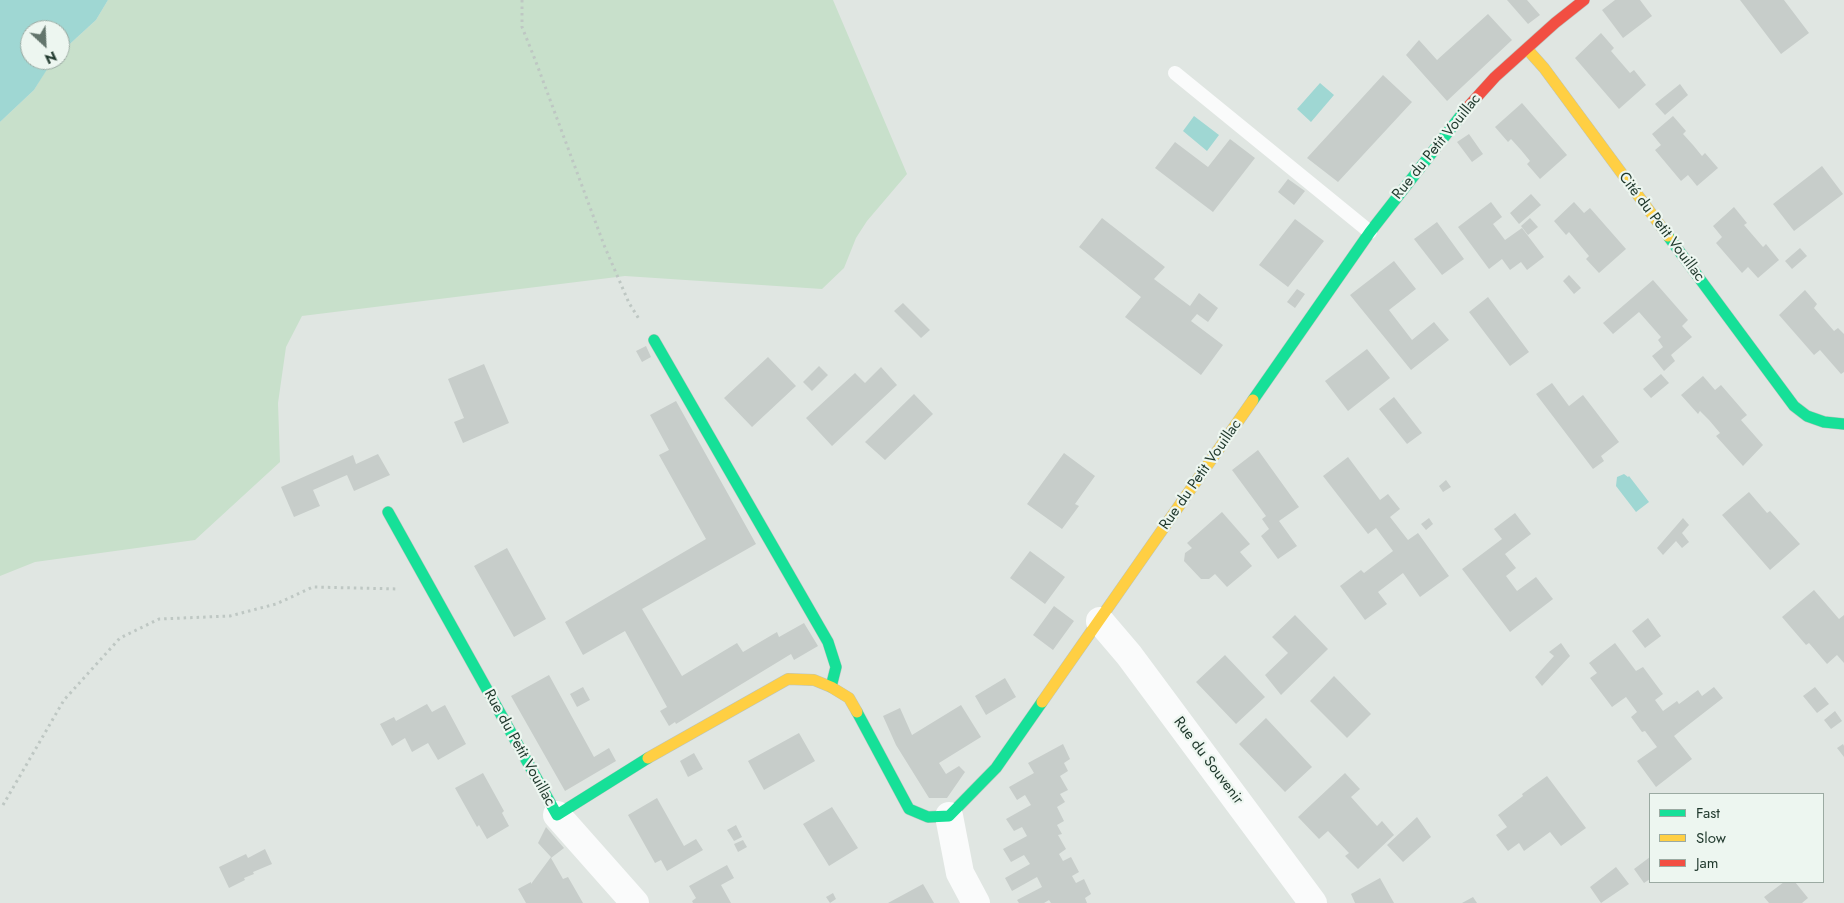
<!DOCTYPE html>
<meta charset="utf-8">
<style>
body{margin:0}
#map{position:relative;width:1844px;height:903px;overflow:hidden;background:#e0e6e2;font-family:Jost,sans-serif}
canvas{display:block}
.legend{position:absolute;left:1649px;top:793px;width:175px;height:90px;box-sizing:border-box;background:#edf6f0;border:1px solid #9baaa2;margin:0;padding:6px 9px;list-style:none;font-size:15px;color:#1f382c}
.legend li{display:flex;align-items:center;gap:10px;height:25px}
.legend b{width:25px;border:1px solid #9baaa2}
.north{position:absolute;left:20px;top:20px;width:50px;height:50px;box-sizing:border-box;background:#edf6f0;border:1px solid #9baaa2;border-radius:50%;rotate:155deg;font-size:14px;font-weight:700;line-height:20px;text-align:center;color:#1f382c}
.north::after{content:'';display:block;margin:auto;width:18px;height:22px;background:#63756c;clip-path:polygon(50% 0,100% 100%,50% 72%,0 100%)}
</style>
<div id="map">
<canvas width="1844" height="903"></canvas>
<ul class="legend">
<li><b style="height:6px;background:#16e098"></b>Fast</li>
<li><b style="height:6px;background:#ffcf43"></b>Slow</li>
<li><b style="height:6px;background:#f24e42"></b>Jam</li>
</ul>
<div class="north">N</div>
</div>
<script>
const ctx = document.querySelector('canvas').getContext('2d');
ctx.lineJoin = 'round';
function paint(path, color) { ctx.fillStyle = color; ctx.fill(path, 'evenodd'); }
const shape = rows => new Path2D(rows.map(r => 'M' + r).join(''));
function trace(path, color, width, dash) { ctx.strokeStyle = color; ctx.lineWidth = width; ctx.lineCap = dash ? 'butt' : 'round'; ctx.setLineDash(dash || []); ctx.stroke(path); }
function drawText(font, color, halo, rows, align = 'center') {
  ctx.font = font + ' Jost,sans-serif'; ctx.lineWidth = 4.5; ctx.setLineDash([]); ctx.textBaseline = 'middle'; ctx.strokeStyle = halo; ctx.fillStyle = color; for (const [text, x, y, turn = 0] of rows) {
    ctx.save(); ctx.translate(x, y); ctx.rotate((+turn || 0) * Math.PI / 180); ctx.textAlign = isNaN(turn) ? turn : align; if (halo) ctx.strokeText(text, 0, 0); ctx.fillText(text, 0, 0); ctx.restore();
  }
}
paint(shape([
 [108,0,833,0,907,174,867,221,856,238,844,268,822,289,625,276,302,316,286,347,278,403,280,462,195,540,35,562,0,576,0,122,34,90,51,62,53,60,60,60,60,53,96,20]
]), '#c8e0cb');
paint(shape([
 [0,0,108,0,96,20,60,53,60,30,30,30,30,60,53,60,34,90,0,122],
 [1320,83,1334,95,1311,122,1297,109],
 [1194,116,1219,135,1207,151,1183,131],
 [1624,474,1628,477,1629,476,1649,502,1636,512,1616,486,1617,477]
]), '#9fd7d3');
paint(shape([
 [1507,0,1527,0,1540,15,1528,24],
 [1615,0,1640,0,1652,16,1623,38,1602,10],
 [1740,0,1784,0,1809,33,1781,54],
 [1488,14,1512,40,1447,101,1406,55,1419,40,1437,60],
 [1601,33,1614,48,1611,51,1630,73,1634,70,1646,85,1619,109,1575,58],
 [1383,75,1412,102,1338,182,1307,158],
 [1680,84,1688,95,1665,115,1655,104],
 [1522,103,1567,155,1540,179,1527,164,1530,161,1521,150,1511,139,1508,142,1495,127],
 [1673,116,1686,131,1683,134,1693,145,1702,156,1705,153,1718,168,1697,186,1688,175,1681,181,1655,150,1661,145,1652,134],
 [1469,134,1483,154,1472,162,1457,142],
 [1230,139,1255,158,1213,212,1155,168,1175,142,1208,167],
 [1822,166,1843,194,1794,231,1773,204],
 [1288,179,1305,191,1294,205,1278,192],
 [1531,194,1541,205,1519,224,1510,213],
 [1491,202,1502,217,1493,224,1505,240,1522,228,1544,257,1527,270,1521,262,1510,270,1502,259,1489,269,1458,227],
 [1574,202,1584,213,1590,208,1626,249,1599,273,1586,259,1589,256,1569,232,1566,235,1554,221],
 [1734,207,1747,223,1744,225,1763,247,1766,244,1779,260,1758,278,1748,267,1742,273,1716,243,1722,237,1713,226],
 [1102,218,1165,267,1154,279,1190,306,1199,293,1218,308,1208,322,1197,314,1191,321,1223,345,1201,375,1125,317,1141,297,1079,247],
 [1530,218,1538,227,1528,235,1521,226],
 [1295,219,1324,241,1288,287,1259,265],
 [1437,222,1464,259,1442,275,1414,239],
 [1800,248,1807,256,1792,269,1785,261],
 [1394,261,1416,289,1389,310,1412,340,1434,322,1449,340,1411,370,1350,295],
 [1569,275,1581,288,1574,294,1563,281],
 [1653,280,1688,320,1682,326,1692,337,1671,355,1675,361,1664,371,1652,356,1663,347,1658,340,1661,337,1639,312,1613,334,1603,323],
 [1297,289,1305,294,1295,308,1287,302],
 [1805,290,1817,304,1814,308,1834,331,1838,328,1844,334,1844,372,1841,374,1820,350,1814,355,1779,315],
 [1488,297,1529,352,1510,366,1469,312],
 [903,303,930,330,921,338,894,311],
 [646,346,651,357,642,362,636,351],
 [1367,349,1390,378,1348,411,1325,381],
 [768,357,796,386,752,427,724,398],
 [484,364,509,423,463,443,454,422,464,418,448,379],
 [819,366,828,375,812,391,803,382],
 [881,367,897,385,832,446,806,418,855,373,865,383],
 [1661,374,1669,383,1651,398,1643,389],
 [1703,376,1715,390,1721,385,1747,415,1741,420,1763,445,1743,466,1716,436,1720,433,1709,420,1700,411,1698,414,1681,395],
 [1552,383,1569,406,1583,395,1619,442,1601,456,1604,461,1593,469,1536,394],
 [914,394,933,414,885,460,865,442],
 [1394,397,1422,433,1407,444,1379,409],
 [676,401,756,544,642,609,682,676,737,643,743,652,777,632,779,637,804,623,818,646,794,660,791,654,676,724,675,722,669,726,660,711,667,707,625,631,583,655,565,622,706,539,659,455,669,450,650,415],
 [1258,450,1299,507,1279,521,1297,546,1278,559,1261,536,1269,529,1262,519,1266,516,1232,470],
 [1064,453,1095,476,1075,504,1079,506,1062,529,1027,504],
 [378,454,390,475,354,491,347,475,313,490,320,506,294,517,281,487,353,455,356,464],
 [1348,457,1380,500,1388,494,1400,509,1390,517,1408,540,1418,533,1449,576,1420,597,1403,573,1378,592,1387,604,1365,620,1340,586,1361,570,1364,573,1393,551,1376,528,1368,534,1323,476],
 [1446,480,1451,487,1443,492,1439,486],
 [1749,492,1767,513,1770,511,1800,544,1770,570,1722,515],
 [1222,512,1250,544,1240,552,1252,566,1227,587,1215,574,1209,579,1201,579,1184,561,1185,553,1192,548,1187,543],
 [1515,513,1531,534,1505,554,1516,568,1506,576,1517,591,1536,577,1553,599,1510,632,1462,569,1502,539,1494,529],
 [1429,518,1433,524,1426,530,1421,524],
 [1683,518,1689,525,1682,533,1689,542,1682,548,1676,541,1663,555,1657,548],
 [507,548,546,619,514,637,474,566],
 [1030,551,1065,577,1045,604,1010,578],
 [1814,590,1839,619,1844,615,1844,663,1837,655,1827,664,1809,643,1806,645,1782,617],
 [1054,606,1074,621,1053,650,1033,635],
 [1295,615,1328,649,1281,695,1265,675,1288,653,1272,637],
 [1648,618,1661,636,1645,648,1632,631],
 [1561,643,1570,656,1542,686,1535,677,1554,656,1549,652],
 [1615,643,1636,671,1643,667,1663,694,1655,700,1663,711,1677,701,1679,704,1698,690,1702,696,1714,687,1723,698,1674,736,1692,759,1656,787,1637,761,1657,747,1645,731,1642,732,1631,717,1637,712,1626,697,1612,707,1590,678,1597,673,1589,663],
 [1225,655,1265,697,1236,724,1196,682],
 [549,675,594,757,609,748,616,761,565,791,511,696],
 [1334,676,1371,714,1347,738,1310,701],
 [1005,678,1016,697,986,715,975,696],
 [583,687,590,700,577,707,570,694],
 [1815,687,1829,704,1817,713,1803,696],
 [427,704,432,712,445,705,466,744,438,760,428,743,412,752,405,738,392,746,380,724,394,717,396,721],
 [961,705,981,737,939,763,946,774,959,766,965,772,947,798,929,798,896,745,883,716,900,708,912,735],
 [1835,711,1842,721,1831,729,1824,720],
 [1266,718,1312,767,1285,792,1239,744],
 [799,733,815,761,764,790,748,761],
 [1063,744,1070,759,1064,763,1068,771,1060,776,1068,790,1060,794,1065,802,1057,807,1064,821,1057,825,1062,834,1058,835,1066,849,1059,854,1063,861,1071,857,1079,872,1072,876,1076,883,1084,879,1091,894,1085,898,1087,903,1051,903,1049,900,1044,903,1019,903,1017,900,1042,887,1037,877,1012,891,1005,878,1030,864,1024,855,1011,862,1003,849,1027,836,1022,827,1014,831,1006,819,1031,805,1025,795,1017,800,1009,787,1034,773,1028,763],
 [1843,744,1844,746,1844,757,1837,748],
 [694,753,703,769,688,777,680,761],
 [483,773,504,811,502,813,509,826,487,839,479,825,477,827,455,788],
 [1345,773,1360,789,1351,797,1377,826,1382,821,1394,835,1358,869,1345,856,1349,853,1328,831,1319,839,1298,817],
 [1547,776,1586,828,1561,846,1550,832,1524,851,1519,843,1508,851,1496,835,1507,827,1498,815,1523,796,1522,794],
 [657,798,684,846,696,839,703,850,667,871,661,860,655,863,628,815],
 [832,807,858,848,829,866,803,824],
 [1417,817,1431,837,1403,862,1387,845],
 [736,825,742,837,734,841,727,830],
 [546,827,564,848,551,858,563,879,568,877,583,903,526,903,518,889,531,882,531,884,551,857,538,843],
 [743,840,747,847,738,852,734,844],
 [265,849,272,864,253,872,254,874,244,878,245,880,229,888,219,867,246,854,248,858],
 [1650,857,1650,879,1644,883,1634,869],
 [727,865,734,878,721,885,731,903,693,903,692,901,696,898,689,886],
 [1616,867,1629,884,1601,903,1590,887],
 [1380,878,1394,903,1355,903,1351,894],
 [1784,882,1795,882,1808,898,1802,903,1769,903,1764,897],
 [923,884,934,903,888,903],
 [833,893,836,899,830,903,826,897],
 [1473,897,1477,903,1462,903]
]), '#c7cdca');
const fast = shape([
 [1668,236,1794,406,1807,416,1824,422,1844,424],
 [654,340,828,642,836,667,831,687],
 [1253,400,1370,232,1466,109],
 [388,512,557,815,648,758],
 [857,712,909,809,928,817,949,816,996,768,1042,702]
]);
const slow = shape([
 [1527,49,1544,68,1668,236],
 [1042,702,1253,400],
 [648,758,788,679,814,680,831,687,849,698,857,712]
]);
const jam = shape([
 [1466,109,1495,77,1555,23,1584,0]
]);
trace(fast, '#b9c3bd', 12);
trace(slow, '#b9c3bd', 12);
trace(jam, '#b9c3bd', 12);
trace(shape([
 [522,0,522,27,536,62,604,245,629,303,639,319],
 [3,805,64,700,120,638,159,619,230,616,276,604,313,587,399,589]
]), '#bec7c3', 3, [2.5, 4]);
trace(shape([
 [1175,73,1370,232]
]), '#fafbfb', 14);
trace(shape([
 [1100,621,1129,655,1313,903],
 [557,815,635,903],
 [949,816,960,873,976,903]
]), '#fafbfb', 28);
trace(fast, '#16e098', 11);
trace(slow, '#ffcf43', 11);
trace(jam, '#f24e42', 11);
drawText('15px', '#1f382c', '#edf6f0', [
 ["Rue du Petit Vouillac",1437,147,-51],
 ["Cité du Petit Vouillac",1661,227,53],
 ["Rue du Petit Vouillac",1201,475,-55],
 ["Rue du Petit Vouillac",519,748,61],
 ["Rue du Souvenir",1208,761,53]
]);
</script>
